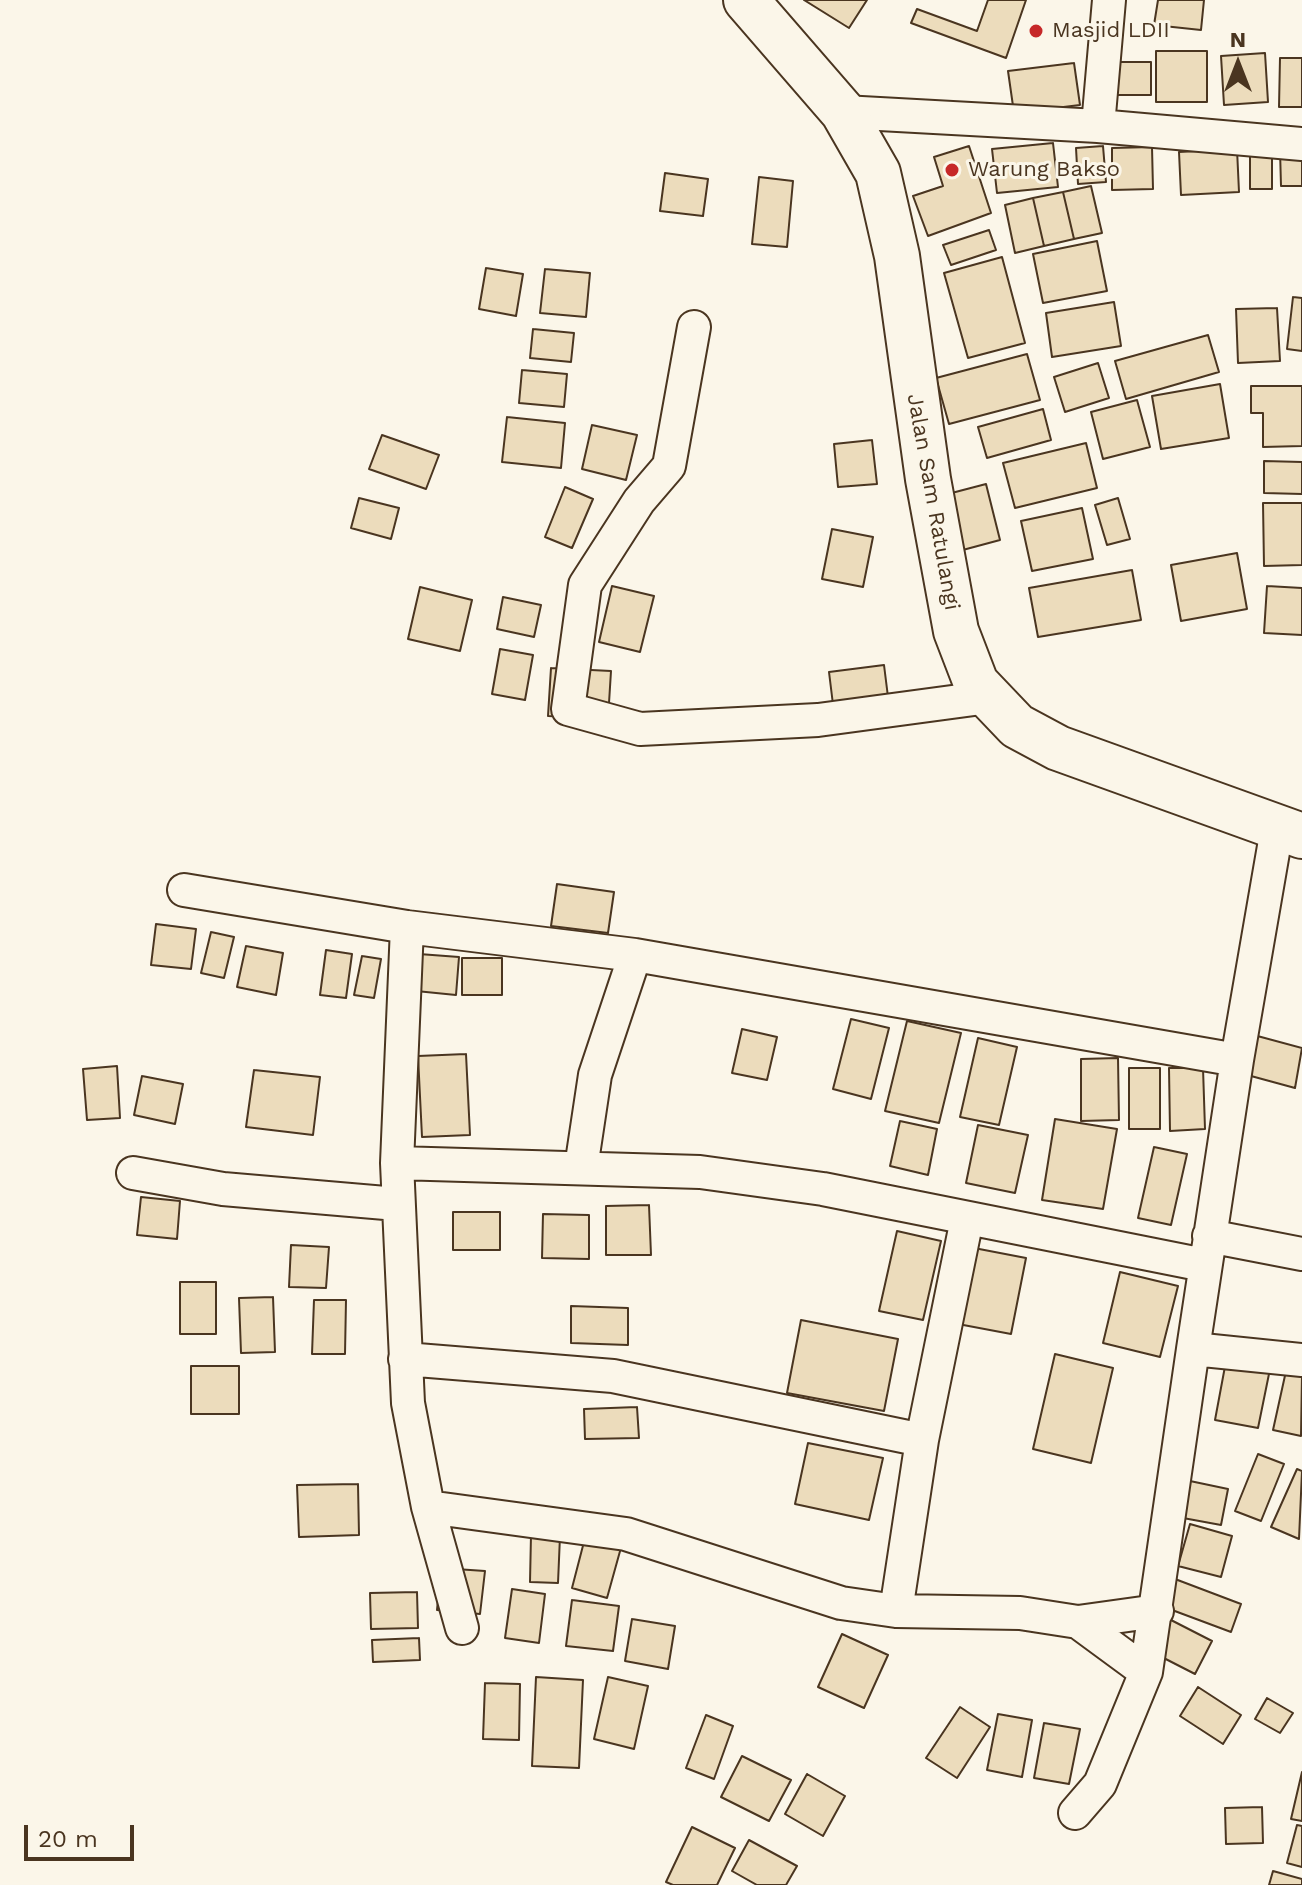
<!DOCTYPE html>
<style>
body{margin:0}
#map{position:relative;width:1302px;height:1885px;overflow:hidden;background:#fbf6e9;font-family:"Work Sans",sans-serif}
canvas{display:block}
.north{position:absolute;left:1198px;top:24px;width:80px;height:80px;-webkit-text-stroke:6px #fbf6e9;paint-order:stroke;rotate:0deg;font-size:22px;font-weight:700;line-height:32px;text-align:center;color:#4a3520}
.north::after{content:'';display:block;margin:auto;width:28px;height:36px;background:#4a3520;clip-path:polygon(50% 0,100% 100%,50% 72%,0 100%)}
.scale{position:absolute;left:24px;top:1825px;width:110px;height:36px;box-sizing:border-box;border:4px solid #4a3520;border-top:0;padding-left:10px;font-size:24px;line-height:28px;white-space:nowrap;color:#4a3520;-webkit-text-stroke:6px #fbf6e9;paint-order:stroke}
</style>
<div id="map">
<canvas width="1302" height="1885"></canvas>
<div class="north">N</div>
<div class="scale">20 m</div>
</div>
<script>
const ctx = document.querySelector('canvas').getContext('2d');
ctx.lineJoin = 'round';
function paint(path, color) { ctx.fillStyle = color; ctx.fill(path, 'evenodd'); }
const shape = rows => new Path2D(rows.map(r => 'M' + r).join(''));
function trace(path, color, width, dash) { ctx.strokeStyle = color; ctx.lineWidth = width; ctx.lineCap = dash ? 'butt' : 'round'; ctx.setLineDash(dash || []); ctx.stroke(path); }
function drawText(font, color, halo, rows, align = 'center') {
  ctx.font = font + ' "Work Sans",sans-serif'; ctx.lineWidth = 6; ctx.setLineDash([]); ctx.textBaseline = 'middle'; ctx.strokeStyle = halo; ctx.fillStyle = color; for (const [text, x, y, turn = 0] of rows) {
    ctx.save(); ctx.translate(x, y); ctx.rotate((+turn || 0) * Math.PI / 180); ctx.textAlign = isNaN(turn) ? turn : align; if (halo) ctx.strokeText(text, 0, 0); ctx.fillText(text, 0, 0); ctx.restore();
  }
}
const building = shape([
 [804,0,867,0,849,28,804,0],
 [988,0,1026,0,1006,58,911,23,917,9,977,31,988,0],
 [1158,0,1204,0,1201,30,1154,25,1158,0],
 [1156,51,1207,51,1207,102,1156,102,1156,51],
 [1265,53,1268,102,1224,105,1221,56,1265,53],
 [1280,58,1302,58,1302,107,1279,107,1280,58],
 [1108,62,1151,62,1151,95,1108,95,1108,62],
 [1074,63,1080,105,1014,113,1008,71,1074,63],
 [1053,143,1058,187,997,193,992,149,1053,143],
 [969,146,991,213,928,236,913,196,943,186,934,157,969,146],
 [1103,146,1106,182,1078,184,1076,148,1103,146],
 [1250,146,1272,146,1272,189,1250,189,1250,146],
 [1152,147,1153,189,1112,190,1112,148,1152,147],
 [1237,149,1239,192,1181,195,1179,152,1237,149],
 [1280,150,1302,150,1302,186,1281,186,1280,150],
 [665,173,708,179,703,216,660,211,665,173],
 [759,177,793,181,787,247,752,244,759,177],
 [1091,186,1102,233,1074,239,1063,192,1091,186],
 [1063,192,1074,239,1044,246,1033,198,1063,192],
 [1033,198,1044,246,1015,253,1005,205,1033,198],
 [989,230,996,250,951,265,943,245,989,230],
 [1097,241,1107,291,1043,303,1033,254,1097,241],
 [1002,257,1025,343,968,358,944,273,1002,257],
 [486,268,523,274,516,316,479,309,486,268],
 [545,269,590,273,586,317,540,313,545,269],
 [1293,297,1302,298,1302,351,1287,349,1293,297],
 [1114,302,1121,346,1052,357,1046,313,1114,302],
 [1277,308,1280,361,1238,363,1236,309,1277,308],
 [533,329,574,333,571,362,530,358,533,329],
 [1208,335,1219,372,1126,399,1115,361,1208,335],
 [1027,354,1040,400,949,424,936,378,1027,354],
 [1098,363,1109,398,1065,412,1054,377,1098,363],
 [522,370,567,374,564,407,519,403,522,370],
 [1220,384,1229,438,1161,449,1152,396,1220,384],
 [1251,386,1302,386,1302,446,1263,447,1263,413,1251,413,1251,386],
 [1137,400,1150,447,1103,459,1091,412,1137,400],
 [1043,409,1051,440,987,458,978,427,1043,409],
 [507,417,565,423,561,468,502,462,507,417],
 [592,425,637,435,626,480,582,469,592,425],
 [382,435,439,455,426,489,369,469,382,435],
 [872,440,877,484,838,487,834,444,872,440],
 [1086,443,1097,488,1015,508,1003,463,1086,443],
 [1264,461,1302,462,1302,494,1264,493,1264,461],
 [986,484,1000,540,959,551,944,495,986,484],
 [565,487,593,499,572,548,545,537,565,487],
 [359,498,399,508,391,539,351,528,359,498],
 [1118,498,1130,539,1107,545,1095,505,1118,498],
 [1263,503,1302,503,1302,565,1264,566,1263,503],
 [1082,508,1093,559,1032,571,1021,521,1082,508],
 [832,529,873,537,863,587,822,579,832,529],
 [1237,553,1247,609,1181,621,1171,565,1237,553],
 [1132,570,1141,620,1038,637,1029,588,1132,570],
 [612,586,654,596,640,652,599,642,612,586],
 [1267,586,1302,588,1302,635,1264,633,1267,586],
 [420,587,472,600,460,651,408,639,420,587],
 [503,597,541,605,534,637,497,629,503,597],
 [500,649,533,655,525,700,492,694,500,649],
 [884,665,891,721,836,729,829,672,884,665],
 [551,668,611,671,608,719,548,716,551,668],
 [557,884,614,892,608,933,551,926,557,884],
 [156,924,196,929,191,969,151,965,156,924],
 [211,932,234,937,224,978,201,973,211,932],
 [246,946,283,953,276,995,237,987,246,946],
 [326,950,352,954,346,998,320,995,326,950],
 [419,954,459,957,456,995,416,991,419,954],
 [362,956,381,959,374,998,354,995,362,956],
 [462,958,502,958,502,995,462,995,462,958],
 [851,1019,889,1028,871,1099,833,1089,851,1019],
 [907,1021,961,1033,939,1123,885,1111,907,1021],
 [742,1029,777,1037,767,1080,732,1073,742,1029],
 [1250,1034,1302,1048,1295,1088,1240,1073,1250,1034],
 [978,1038,1017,1047,999,1125,960,1117,978,1038],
 [466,1054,470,1135,422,1137,418,1056,466,1054],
 [1118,1058,1119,1120,1081,1121,1081,1059,1118,1058],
 [117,1066,120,1118,87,1120,83,1069,117,1066],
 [1129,1068,1160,1068,1160,1129,1129,1129,1129,1068],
 [1169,1068,1203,1068,1205,1129,1170,1131,1169,1068],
 [254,1070,320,1077,313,1135,246,1127,254,1070],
 [142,1076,183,1084,175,1124,134,1115,142,1076],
 [1055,1119,1117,1129,1103,1209,1042,1200,1055,1119],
 [900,1121,937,1129,928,1175,890,1166,900,1121],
 [978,1125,1028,1135,1015,1193,966,1183,978,1125],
 [1154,1147,1187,1154,1171,1225,1138,1218,1154,1147],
 [141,1197,180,1201,177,1239,137,1235,141,1197],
 [649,1205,651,1255,606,1255,606,1206,649,1205],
 [453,1212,500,1212,500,1250,453,1250,453,1212],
 [543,1214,589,1215,589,1259,542,1258,543,1214],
 [897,1231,941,1241,923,1320,879,1311,897,1231],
 [291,1245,329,1247,326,1288,289,1287,291,1245],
 [974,1248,1026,1258,1011,1334,958,1324,974,1248],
 [1120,1272,1178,1286,1160,1357,1103,1343,1120,1272],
 [180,1282,216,1282,216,1334,180,1334,180,1282],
 [273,1297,275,1352,241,1353,239,1298,273,1297],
 [314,1300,346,1300,345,1354,312,1354,314,1300],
 [571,1306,628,1308,628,1345,571,1343,571,1306],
 [801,1320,898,1339,884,1411,787,1393,801,1320],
 [1055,1354,1113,1368,1091,1463,1033,1449,1055,1354],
 [1226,1361,1270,1369,1258,1428,1215,1420,1226,1361],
 [191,1366,239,1366,239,1414,191,1414,191,1366],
 [1286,1371,1302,1375,1301,1436,1273,1430,1286,1371],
 [637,1407,639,1438,585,1439,584,1409,637,1407],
 [808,1443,883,1458,869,1520,795,1504,808,1443],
 [1258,1454,1284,1464,1261,1521,1235,1511,1258,1454],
 [1297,1469,1302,1471,1299,1539,1271,1527,1297,1469],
 [1190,1481,1228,1489,1221,1525,1183,1518,1190,1481],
 [358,1484,359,1535,299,1537,297,1485,358,1484],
 [1190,1524,1232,1536,1221,1577,1178,1566,1190,1524],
 [586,1534,622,1544,607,1598,572,1588,586,1534],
 [531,1535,560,1536,558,1583,530,1582,531,1535],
 [441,1568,485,1571,480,1614,437,1610,441,1568],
 [1175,1579,1241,1604,1231,1632,1164,1607,1175,1579],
 [512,1589,545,1594,539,1643,505,1638,512,1589],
 [417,1592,418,1628,371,1629,370,1593,417,1592],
 [572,1600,619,1606,613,1651,566,1646,572,1600],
 [632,1619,675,1626,668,1669,625,1661,632,1619],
 [1169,1619,1212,1641,1195,1674,1152,1652,1169,1619],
 [842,1634,888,1655,864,1708,818,1687,842,1634],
 [419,1638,420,1660,373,1662,372,1640,419,1638],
 [536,1677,583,1680,579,1768,532,1766,536,1677],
 [608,1677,648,1686,634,1749,594,1739,608,1677],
 [485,1683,520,1684,519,1740,483,1739,485,1683],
 [1198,1687,1241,1715,1223,1744,1180,1716,1198,1687],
 [1267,1698,1293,1713,1280,1733,1255,1719,1267,1698],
 [960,1707,990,1727,957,1778,926,1758,960,1707],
 [998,1714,1032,1720,1022,1777,987,1770,998,1714],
 [706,1715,733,1726,714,1779,686,1768,706,1715],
 [1044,1723,1080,1729,1069,1784,1034,1778,1044,1723],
 [742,1756,791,1780,769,1821,721,1797,742,1756],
 [1302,1772,1302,1821,1291,1819,1302,1772],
 [807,1774,845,1796,823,1836,785,1814,807,1774],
 [1262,1807,1263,1843,1226,1844,1225,1808,1262,1807],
 [1297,1825,1302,1826,1302,1867,1287,1863,1297,1825],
 [692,1827,735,1848,717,1885,673,1885,666,1882,692,1827],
 [749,1840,797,1866,786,1885,757,1885,732,1871,749,1840],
 [1273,1871,1302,1879,1302,1885,1269,1885,1273,1871]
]);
paint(building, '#ecdcbc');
trace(building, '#4a3520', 2);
const street = shape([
 [843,112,1098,126,1302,144],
 [1098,126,1109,0],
 [694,327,669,466,639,501,585,585,568,709,640,729,818,720,989,697],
 [184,890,407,927,635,955,1237,1060],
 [407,927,397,1163,700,1172,823,1189,1204,1265],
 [397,1163,408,1403,428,1507,462,1628],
 [581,1168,595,1075,635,955],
 [133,1173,223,1189,397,1204],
 [1209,1236,1302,1254],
 [1193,1349,1237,1060,1277,829],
 [405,1359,613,1376,922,1440],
 [428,1507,626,1534,841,1603,896,1611,1020,1613,1078,1622,1157,1611],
 [896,1611,922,1440,967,1219],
 [1078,1622,1146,1672],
 [1075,1813,1100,1784,1146,1672,1193,1349,1302,1360]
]);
const secondary = shape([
 [746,0,843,112,878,173,897,256,928,479,956,631,976,683,1017,726,1058,748,1302,836]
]);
trace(street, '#4a3520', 36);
trace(secondary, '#4a3520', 48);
trace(street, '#fbf6e9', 32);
trace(secondary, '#fbf6e9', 44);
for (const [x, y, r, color] of [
 [1036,31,8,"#c62828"],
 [952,170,8,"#c62828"]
]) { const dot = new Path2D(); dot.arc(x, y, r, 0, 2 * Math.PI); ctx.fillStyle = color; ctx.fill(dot); trace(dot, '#fbf6e9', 3); }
drawText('22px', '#4a3520', '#fbf6e9', [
 ["Masjid LDII",1052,31],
 ["Warung Bakso",968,170]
], 'left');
drawText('22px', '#4a3520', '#fbf6e9', [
 ["Jalan Sam Ratulangi",933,502,80]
]);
</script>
